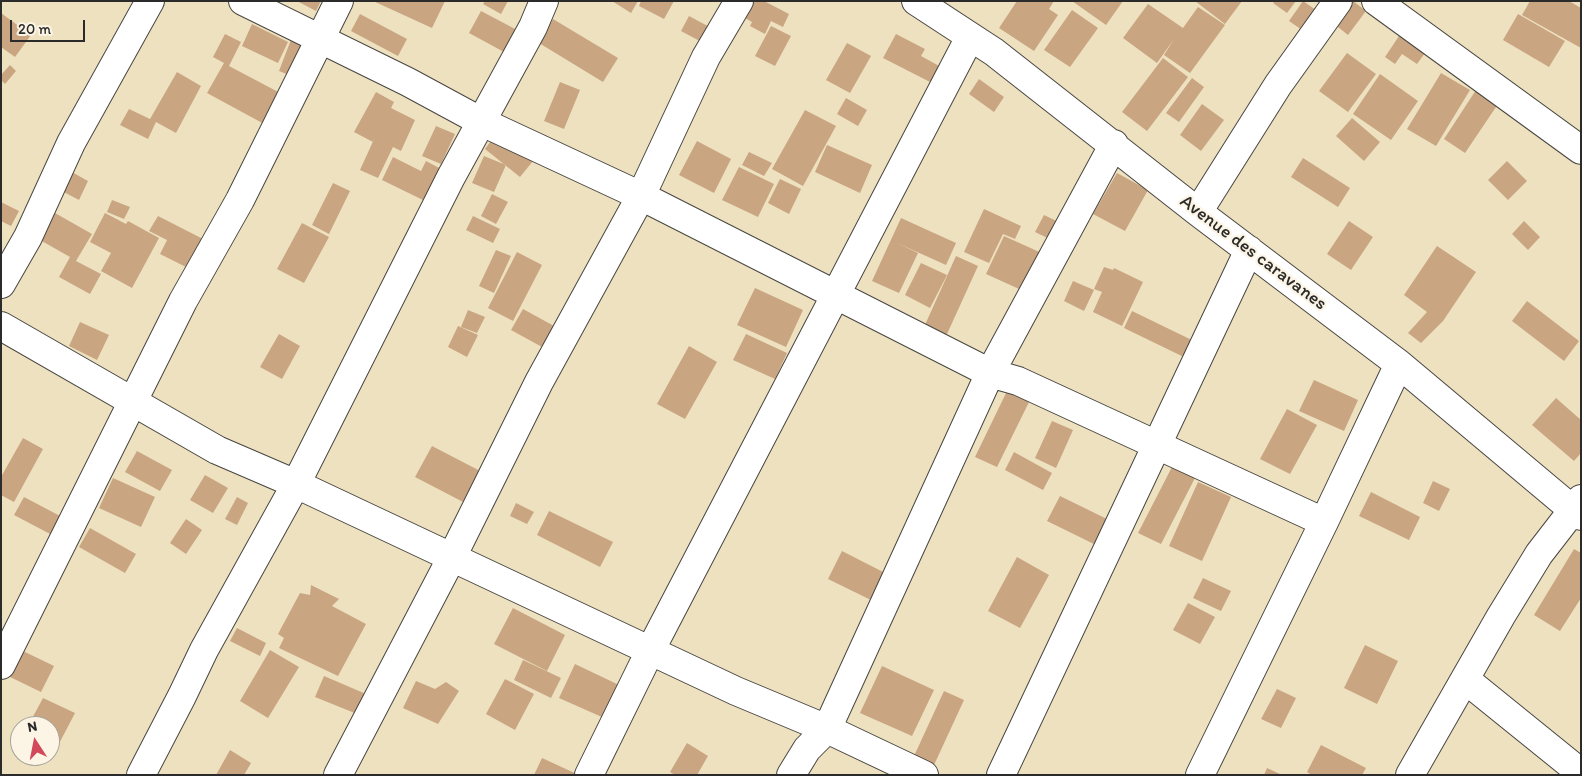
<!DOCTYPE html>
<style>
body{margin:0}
#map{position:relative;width:1582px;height:776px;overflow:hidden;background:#ede1c0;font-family:Itim,sans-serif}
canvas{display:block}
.frame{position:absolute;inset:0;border:2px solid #2b2b2b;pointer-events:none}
.north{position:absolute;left:10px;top:716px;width:50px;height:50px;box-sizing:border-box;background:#fcf5e5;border:1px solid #a8a49b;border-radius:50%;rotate:349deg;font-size:14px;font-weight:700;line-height:20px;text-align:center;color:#2b2b2b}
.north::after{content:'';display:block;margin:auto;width:18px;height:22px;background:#d1495b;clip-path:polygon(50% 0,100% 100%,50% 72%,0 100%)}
.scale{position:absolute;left:10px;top:20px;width:75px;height:22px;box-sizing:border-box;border:2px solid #2b2b2b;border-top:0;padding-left:6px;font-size:15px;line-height:18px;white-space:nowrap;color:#2b2b2b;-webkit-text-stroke:4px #fcf5e5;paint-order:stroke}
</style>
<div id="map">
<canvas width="1582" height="776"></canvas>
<div class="frame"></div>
<div class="north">N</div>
<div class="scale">20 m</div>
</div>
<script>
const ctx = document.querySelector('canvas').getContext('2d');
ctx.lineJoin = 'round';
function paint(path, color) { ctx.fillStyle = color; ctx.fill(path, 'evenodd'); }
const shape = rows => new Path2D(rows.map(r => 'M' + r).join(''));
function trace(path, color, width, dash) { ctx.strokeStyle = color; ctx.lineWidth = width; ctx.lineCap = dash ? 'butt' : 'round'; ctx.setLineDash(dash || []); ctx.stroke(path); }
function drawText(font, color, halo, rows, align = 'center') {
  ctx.font = font + ' Itim,sans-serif'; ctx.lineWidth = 4.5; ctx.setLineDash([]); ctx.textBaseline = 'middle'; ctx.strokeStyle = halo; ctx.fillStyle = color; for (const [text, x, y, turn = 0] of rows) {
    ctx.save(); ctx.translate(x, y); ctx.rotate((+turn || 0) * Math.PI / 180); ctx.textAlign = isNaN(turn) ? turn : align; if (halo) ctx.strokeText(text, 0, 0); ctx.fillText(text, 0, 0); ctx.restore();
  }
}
paint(shape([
 [297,1,321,1,316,11],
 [373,1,445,1,432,28],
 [485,1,508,1,501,14,483,4],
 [612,1,638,1,631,13],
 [641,1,674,1,664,19,639,6],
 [753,1,764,1,789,14,783,27,771,21,765,34,750,26,752,22,745,18],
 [1017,1,1054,1,1049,9,1058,15,1034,51,999,28],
 [1072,1,1123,1,1106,25],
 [1195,1,1242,1,1225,24],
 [1275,1,1296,1,1287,13,1273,3],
 [1303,1,1316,10,1302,30,1289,21],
 [1349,1,1353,1,1366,11,1348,35,1333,23],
 [1530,1,1569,1,1581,8,1581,48,1522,15],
 [1148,4,1183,28,1198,7,1225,25,1190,73,1164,55,1174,39,1157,63,1123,38],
 [1072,10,1098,28,1070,67,1044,50],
 [481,11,517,30,504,52,469,33],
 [1,13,31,35,15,57,1,47],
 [360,14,407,39,398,56,351,31],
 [1518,14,1565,41,1549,67,1503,40],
 [689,16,717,31,709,46,681,31],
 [553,19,618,58,603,82,539,43],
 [252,24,288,42,278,63,242,46],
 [771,26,791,36,775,66,755,56],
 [225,34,241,42,229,66,282,94,266,125,207,93,224,63,213,57],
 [896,34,925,49,921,56,941,67,932,83,883,58],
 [1399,36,1425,53,1417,64,1402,54,1395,64,1385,57],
 [292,37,307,42,294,77,279,71],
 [847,43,871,56,850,93,826,80],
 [1347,53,1376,74,1348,112,1319,91],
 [1163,58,1188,77,1147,131,1122,112],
 [10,65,16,71,5,84,1,80,1,75],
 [177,72,201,86,176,133,156,122,148,139,120,125,129,109,150,119],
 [1441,73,1470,90,1436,146,1407,129],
 [1380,74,1418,101,1391,140,1353,114],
 [1192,78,1204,87,1179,122,1166,113],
 [979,79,1004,97,994,112,969,94],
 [560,82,580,90,564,129,544,121],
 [1476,90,1498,104,1465,153,1444,139],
 [376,92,394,102,391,108,415,120,401,151,393,147,378,178,360,170,375,137,373,142,354,132],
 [846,98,867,110,858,126,837,114],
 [1202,104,1224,120,1201,151,1180,135],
 [805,110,836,126,803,186,772,169],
 [1352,118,1380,142,1364,161,1336,136],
 [436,126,455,134,441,164,422,156],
 [496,134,533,161,520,177,485,149],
 [697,141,731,159,714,193,679,175],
 [827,145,872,165,860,193,815,172],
 [749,152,772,163,764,176,742,165],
 [484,156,506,165,494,192,472,183],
 [393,157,421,171,426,161,443,170,427,202,382,180],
 [1303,158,1350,188,1338,207,1291,177],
 [1507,161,1527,181,1508,200,1488,180],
 [739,167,774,184,758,217,722,200],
 [70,171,88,181,79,200,60,190],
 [1117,173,1148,190,1125,231,1093,214],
 [780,179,801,189,789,214,768,203],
 [333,183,350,191,329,234,312,225],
 [492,194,508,202,496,224,481,216],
 [112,200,130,207,124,219,107,212],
 [1,202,19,211,11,226,1,221],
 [984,209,1021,226,1015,239,1003,234,989,263,964,252],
 [55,213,92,234,76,261,101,274,90,294,59,277,70,257,40,240],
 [105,213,126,224,128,221,159,238,132,288,101,271,111,253,90,242],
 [1044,215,1067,226,1058,243,1035,232],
 [158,216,203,239,188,268,160,254,167,240,149,231],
 [473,216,500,229,493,243,466,230],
 [901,218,956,243,946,265,895,242,918,253,899,293,872,281],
 [1349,221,1373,237,1351,270,1327,254],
 [1524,221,1540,237,1528,250,1512,234],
 [302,223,329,237,304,283,277,269],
 [1004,236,1046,255,1028,293,986,274],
 [1437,246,1476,272,1443,321,1421,343,1408,333,1427,312,1404,295],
 [496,250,511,256,494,293,479,286],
 [517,252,542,265,513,321,488,308],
 [956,256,978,266,942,345,920,336],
 [921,263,947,275,930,308,905,295],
 [1104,267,1113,270,1114,268,1143,282,1122,326,1093,312,1102,292,1094,289],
 [1073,281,1094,290,1084,311,1064,301],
 [755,288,803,310,786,347,737,325],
 [1527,301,1579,341,1564,361,1512,321],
 [523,309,565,332,553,353,511,330],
 [468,310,485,317,477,333,461,327],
 [1132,311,1198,343,1190,360,1124,328],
 [80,322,109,335,97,360,69,346],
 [458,326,478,335,467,357,448,347],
 [279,334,300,346,282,379,260,367],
 [746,334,787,353,775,379,733,360],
 [689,346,717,362,685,419,657,404],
 [1314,380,1358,400,1344,431,1299,411],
 [1008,389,1030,400,997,467,975,457],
 [1556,398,1581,420,1581,453,1574,461,1532,425],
 [1287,409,1317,425,1290,474,1260,459],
 [1052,421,1073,430,1056,468,1035,458],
 [23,438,43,449,14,502,1,495,1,477],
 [432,446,484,473,467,504,415,477],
 [137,451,172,470,160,491,125,472],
 [1014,452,1052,473,1043,490,1005,470],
 [1173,465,1196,476,1161,544,1138,533],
 [205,475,228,488,213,513,190,500],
 [113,478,155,497,141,527,99,508],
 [1433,481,1450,489,1439,511,1423,503],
 [1198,482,1231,497,1202,561,1169,546],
 [1371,492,1420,517,1409,540,1359,516],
 [1060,496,1111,521,1098,546,1047,521],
 [24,497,62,517,52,535,14,515],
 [237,497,248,503,237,525,225,519],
 [516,503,534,512,527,524,510,516],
 [549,511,613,542,600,567,537,535],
 [186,519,202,530,186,554,170,543],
 [90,528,136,554,125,573,79,547],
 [1574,549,1581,553,1581,598,1560,631,1534,615],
 [842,551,889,575,875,602,828,579],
 [1017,557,1049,575,1020,628,988,611],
 [1203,578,1231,591,1221,611,1193,598],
 [311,585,339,599,332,606,366,624,338,676,279,648,284,638,278,634,300,593,310,595],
 [1188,603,1215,617,1200,644,1173,630],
 [513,608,565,635,547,671,494,644],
 [237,628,266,643,260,656,230,641],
 [1365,645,1398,661,1377,704,1344,688],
 [270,650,299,667,268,718,240,701],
 [23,651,54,666,41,692,10,677],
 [523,660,561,678,551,698,514,680],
 [575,664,619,685,604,718,559,698],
 [882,666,934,690,912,736,860,713],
 [324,676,366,694,357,714,315,697],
 [505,679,534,694,515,730,486,714],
 [416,681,435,689,446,682,459,691,438,724,403,708],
 [1277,689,1296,698,1281,728,1261,719],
 [944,691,964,700,934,765,914,756],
 [43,698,75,713,52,757,50,756,50,726,28,726],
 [687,743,708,756,697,775,675,775,670,772],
 [1321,745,1366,768,1362,775,1312,775,1307,772],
 [230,750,251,763,244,775,216,775],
 [542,758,579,775,534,775],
 [1267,768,1282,775,1264,775]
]), '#caa581');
const street = shape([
 [243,1,408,82,482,122,641,196,990,373,1018,381,1324,522],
 [916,1,994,52,1198,212,1399,364,1573,510,1581,499],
 [1376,1,1581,150],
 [1198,212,1278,85,1338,1],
 [1,284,28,237,71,143,150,1],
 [1,326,217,450,296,484,736,691,827,729,924,775],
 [1,665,183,301,240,200,339,1],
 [1466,680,1581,773],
 [141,775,182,696,204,650,296,484,451,177,533,27,544,1],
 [338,775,452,557,539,382,641,196,706,57,739,1],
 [589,775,650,651,970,37],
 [791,775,807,749,827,729,990,373,1114,144],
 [1001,775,1249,250],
 [1200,775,1324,522,1399,364]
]);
const secondary = shape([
 [1410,775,1501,616,1539,554,1573,510,1581,516]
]);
trace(street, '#484641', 30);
trace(secondary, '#484641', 30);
trace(street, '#fff', 28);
trace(secondary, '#fff', 28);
drawText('19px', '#2b2b2b', '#fcf5e5', [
 ["Avenue des caravanes",1253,253,37]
]);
</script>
